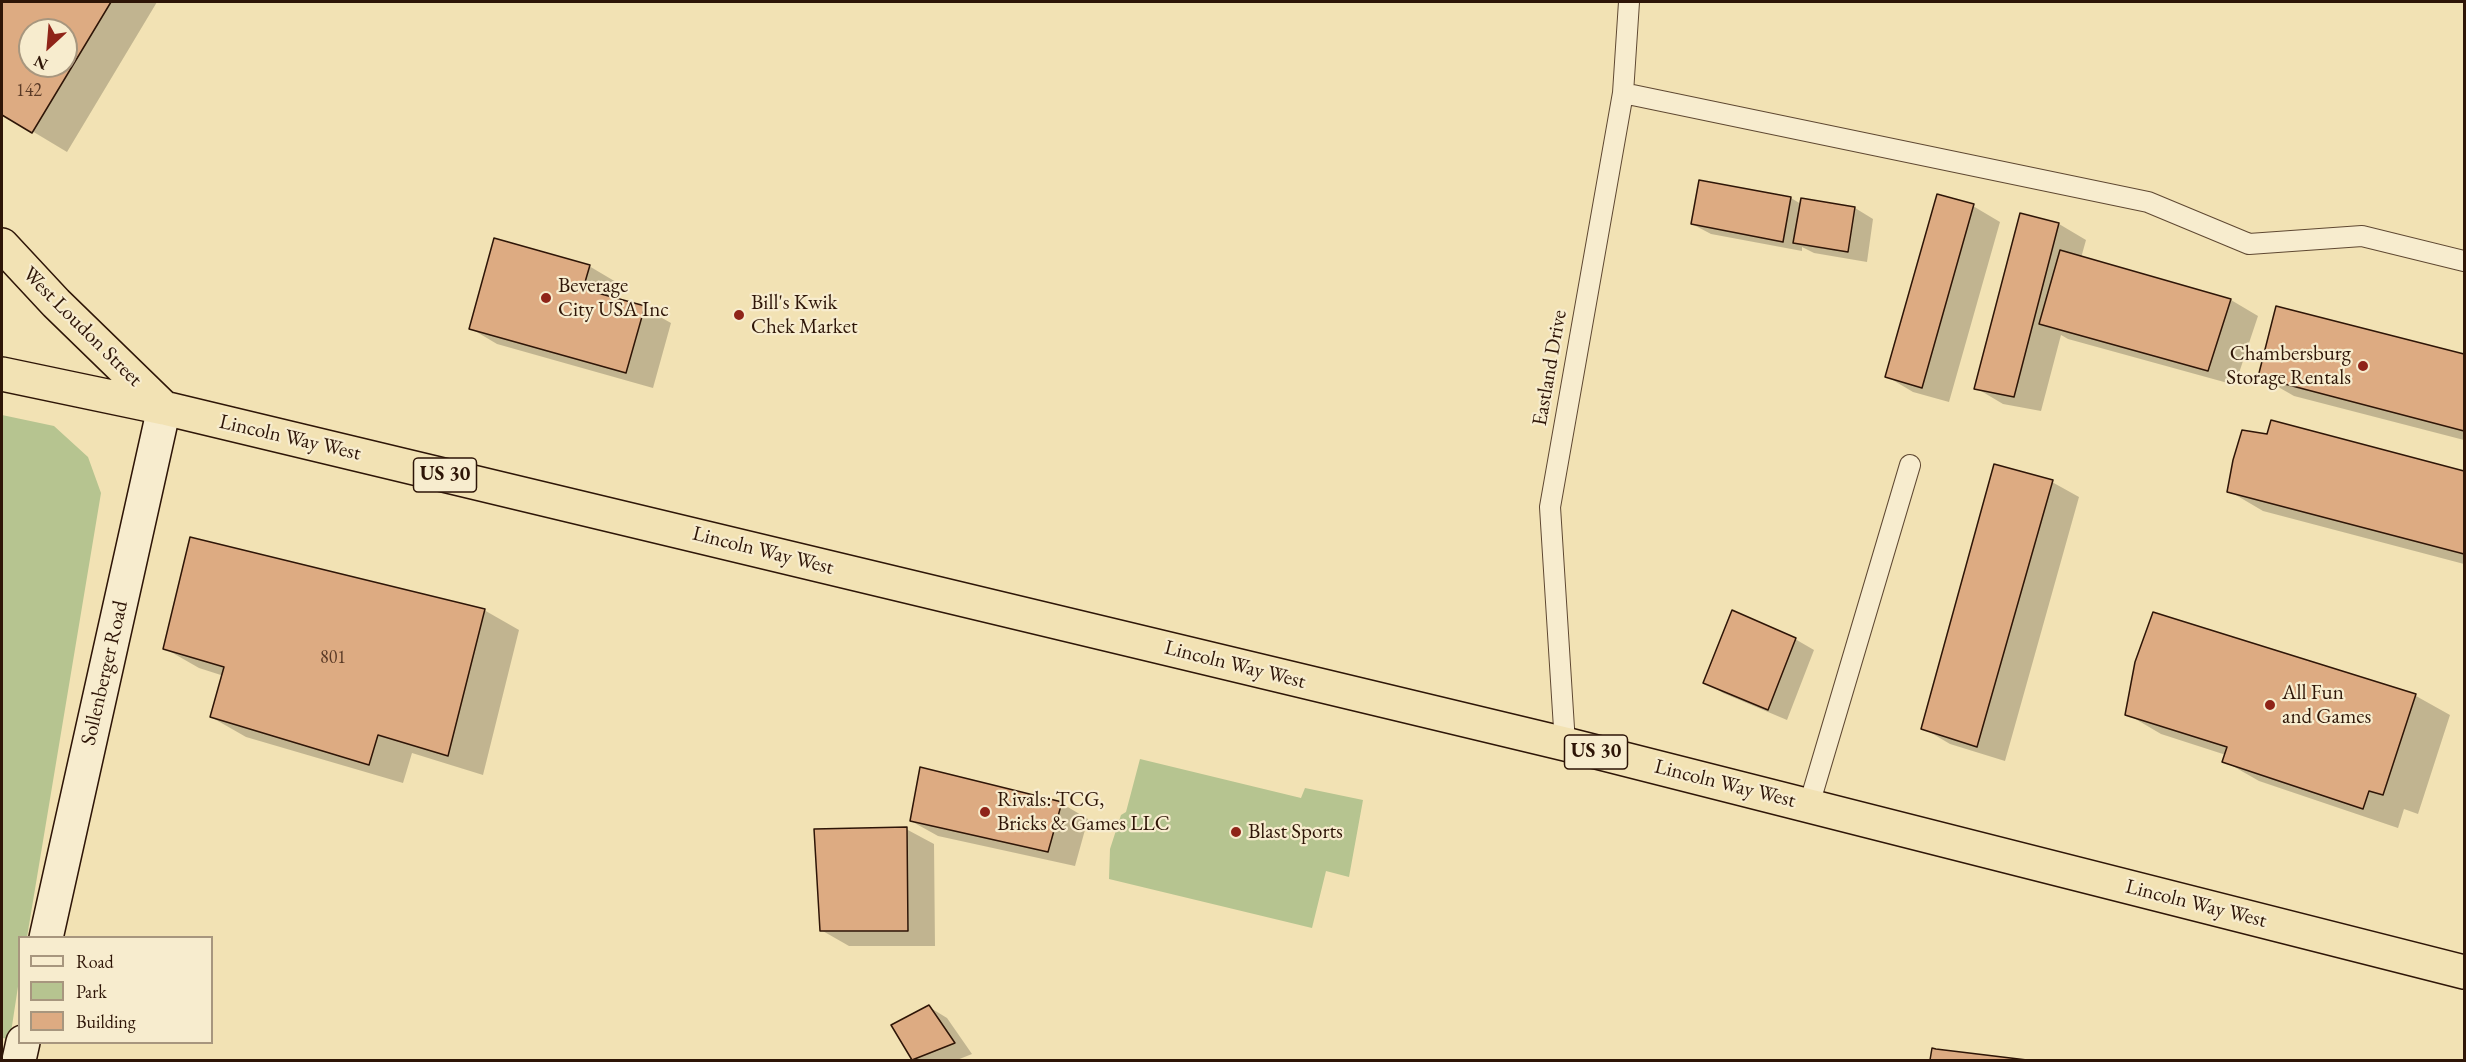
<!DOCTYPE html>
<style>
body{margin:0}
#map{position:relative;width:2466px;height:1062px;overflow:hidden;background:#f2e2b4;font-family:"EB Garamond",serif}
canvas{display:block}
.frame{position:absolute;inset:0;border:3px solid #2e1507;pointer-events:none}
.legend{position:absolute;left:18px;top:936px;width:195px;height:108px;box-sizing:border-box;background:#f7ecce;border:2px solid #a7967e;margin:0;padding:8px 10px;list-style:none;font-size:18px;color:#2e1507}
.legend li{display:flex;align-items:center;gap:12px;height:30px}
.legend b{width:30px;border:2px solid #a7967e}
.north{position:absolute;left:18px;top:18px;width:60px;height:60px;box-sizing:border-box;background:#f7ecce;border:2px solid #a7967e;border-radius:50%;rotate:206deg;font-size:16px;font-weight:700;line-height:24px;text-align:center;color:#2e1507}
.north::after{content:'';display:block;margin:auto;width:21px;height:27px;background:#8f2418;clip-path:polygon(50% 0,100% 100%,50% 72%,0 100%)}
</style>
<div id="map">
<canvas width="2466" height="1062"></canvas>
<div class="frame"></div>
<ul class="legend">
<li><b style="height:8px;background:#f7ecce"></b>Road</li>
<li><b style="height:16px;background:#b6c490"></b>Park</li>
<li><b style="height:16px;background:#ddab82"></b>Building</li>
</ul>
<div class="north">N</div>
</div>
<script>
const ctx = document.querySelector('canvas').getContext('2d');
ctx.lineJoin = 'round';
function paint(path, color) { ctx.fillStyle = color; ctx.fill(path, 'evenodd'); }
const shape = rows => new Path2D(rows.map(r => 'M' + r).join(''));
function trace(path, color, width, dash) { ctx.strokeStyle = color; ctx.lineWidth = width; ctx.lineCap = dash ? 'butt' : 'round'; ctx.setLineDash(dash || []); ctx.stroke(path); }
function drawText(font, color, halo, rows, align = 'center') {
  ctx.font = font + ' "EB Garamond",serif'; ctx.lineWidth = 4.5; ctx.setLineDash([]); ctx.textBaseline = 'middle'; ctx.strokeStyle = halo; ctx.fillStyle = color; for (const [text, x, y, turn = 0] of rows) {
    ctx.save(); ctx.translate(x, y); ctx.rotate((+turn || 0) * Math.PI / 180); ctx.textAlign = isNaN(turn) ? turn : align; if (halo) ctx.strokeText(text, 0, 0); ctx.fillText(text, 0, 0); ctx.restore();
  }
}
paint(shape([
 [2,415,54,426,88,457,101,493,27,937,20,938,19,980,10,1039,2,1038],
 [1140,759,1301,798,1305,788,1363,800,1349,877,1326,871,1312,928,1109,879,1110,849,1121,815,1126,812]
]), '#b6c490');
paint(shape([
 [2,2,157,2,67,152,2,113],
 [30,30,66,30,66,66,30,66],
 [1791,198,1801,204,1802,200,1855,208,1873,219,1867,262,1814,253,1802,247,1802,251,1711,234,1692,224],
 [1973,206,2000,222,1949,402,1913,392,1886,376],
 [2059,224,2086,240,2081,258,2231,300,2258,316,2235,385,2068,339,2061,335,2041,411,2003,404,1976,388],
 [589,266,616,282,611,298,644,308,671,323,653,388,497,344,470,328],
 [2277,308,2464,356,2464,440,2294,396,2259,376],
 [2272,422,2464,472,2464,564,2263,511,2229,491,2268,436],
 [2052,482,2079,497,2005,761,1950,744,1923,728],
 [484,610,519,630,483,775,412,753,403,783,246,737,211,717,224,676,199,668,164,648],
 [2154,614,2416,696,2450,715,2418,814,2404,809,2398,828,2259,781,2224,761,2226,755,2161,734,2127,714],
 [1795,639,1814,650,1787,720,1723,693,1705,682],
 [1061,803,1088,819,1075,866,938,836,911,821],
 [906,829,934,844,935,946,849,946,821,930],
 [929,1007,947,1018,972,1054,957,1060,914,1060,893,1025],
 [1933,1050,2015,1060,1932,1060]
]), '#0003');
const building = shape([
 [2,2,111,2,32,133,2,115,2,2],
 [30,30,66,30,66,66,30,66,30,30],
 [1699,180,1791,197,1783,242,1691,224,1699,180],
 [1937,194,1974,204,1922,388,1885,377,1937,194],
 [1801,198,1855,207,1848,252,1793,243,1801,198],
 [2020,213,2059,223,2014,397,1974,389,2020,213],
 [494,238,590,265,583,289,645,306,626,373,469,329,494,238],
 [2060,250,2231,299,2208,371,2039,324,2060,250],
 [2276,306,2464,354,2464,431,2258,377,2276,306],
 [2271,420,2464,471,2464,554,2227,492,2233,460,2242,430,2267,434,2271,420],
 [1994,464,2053,480,1977,747,1921,729,1994,464],
 [190,537,485,609,448,756,378,735,369,765,210,717,224,667,163,649,190,537],
 [1732,610,1796,638,1768,710,1703,683,1732,610],
 [2153,612,2416,694,2383,795,2369,791,2363,809,2222,762,2227,747,2125,715,2135,662,2153,612],
 [920,767,1062,802,1048,852,910,821,920,767],
 [907,827,908,931,820,931,814,829,907,827],
 [929,1005,955,1043,912,1060,891,1025,929,1005],
 [1932,1048,1936,1049,2027,1060,1930,1060,1932,1048]
]);
paint(building, '#ddab82');
trace(building, '#2e1507', 1.5);
const lane = shape([
 [1623,93,2148,202,2249,244,2362,236,2464,261],
 [1565,744,1550,507,1623,93,1629,2],
 [1809,805,1910,465]
]);
const secondary = shape([
 [46,938,164,408],
 [19,1060,23,1042]
]);
const highway = shape([
 [2,245,56,303,164,408],
 [2,374,164,408,1565,744,2464,972]
]);
trace(lane, '#5f4832', 22);
trace(secondary, '#2e1507', 36);
trace(highway, '#2e1507', 36);
trace(lane, '#f7ecce', 20);
trace(secondary, '#f7ecce', 33);
trace(highway, '#f2e2b4', 33);
for (const [x, y, r, color] of [
 [546,298,6,"#8f2418"],
 [739,315,6,"#8f2418"],
 [2363,366,6,"#8f2418"],
 [2270,705,6,"#8f2418"],
 [985,812,6,"#8f2418"],
 [1236,832,6,"#8f2418"]
]) { const dot = new Path2D(); dot.arc(x, y, r, 0, 2 * Math.PI); ctx.fillStyle = color; ctx.fill(dot); trace(dot, '#f7ecce', 2); }
drawText('18px', '#5a3a26', null, [
 ["142",29,91],
 ["801",333,658]
]);
for (const [x, y, w] of [
 [445,475,63],
 [1596,752,63]
]) { const box = new Path2D(); box.roundRect(x - w / 2, y - 17, w, 34, 4.5); ctx.fillStyle = '#f7ecce'; ctx.fill(box); trace(box, '#2e1507', 1.5); }
drawText('bold 20px', '#2e1507', null, [
 ["US 30",445,475],
 ["US 30",1596,752]
]);
drawText('21px', '#2e1507', '#f7ecce', [
 ["Beverage",558,286],
 ["City USA Inc",558,310],
 ["Bill's Kwik",751,303],
 ["Chek Market",751,327],
 ["Chambersburg",2351,354,"right"],
 ["Storage Rentals",2351,378,"right"],
 ["All Fun",2282,693],
 ["and Games",2282,717],
 ["Rivals: TCG,",997,800],
 ["Bricks & Games LLC",997,824],
 ["Blast Sports",1248,832]
], 'left');
drawText('21px', '#2e1507', '#f7ecce', [
 ["West Loudon Street",82,327,45],
 ["Eastland Drive",1550,368,-80],
 ["Lincoln Way West",290,438,13],
 ["Lincoln Way West",763,551,14],
 ["Lincoln Way West",1235,665,14],
 ["Sollenberger Road",105,673,-77],
 ["Lincoln Way West",1725,784,14],
 ["Lincoln Way West",2196,904,14]
]);
</script>
